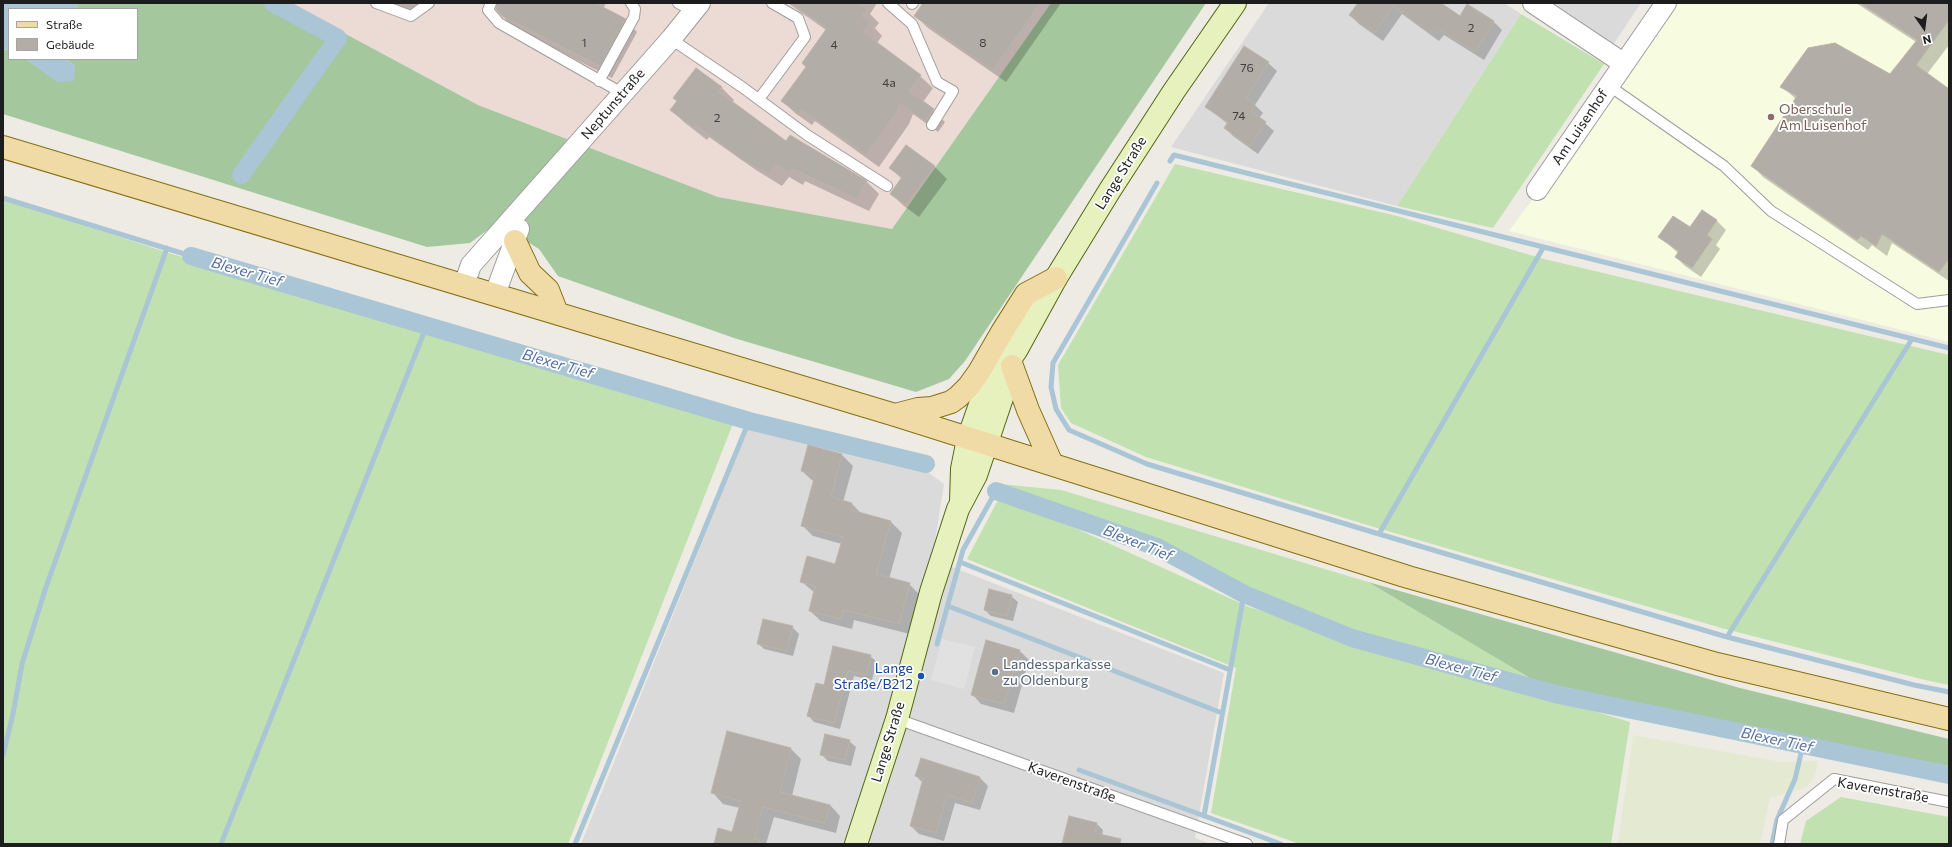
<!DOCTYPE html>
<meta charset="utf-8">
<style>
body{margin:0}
#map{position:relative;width:1952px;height:847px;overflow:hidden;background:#edebe4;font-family:Commissioner,sans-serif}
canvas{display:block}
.frame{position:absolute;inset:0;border:4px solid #1d1d1d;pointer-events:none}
.legend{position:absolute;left:8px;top:8px;width:130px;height:52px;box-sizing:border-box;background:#fff;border:1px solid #a5a5a5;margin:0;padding:5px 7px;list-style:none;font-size:12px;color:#1d1d1d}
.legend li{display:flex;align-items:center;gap:8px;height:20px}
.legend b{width:20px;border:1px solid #a5a5a5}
.north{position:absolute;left:1904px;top:8px;width:40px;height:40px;-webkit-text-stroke:3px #fff;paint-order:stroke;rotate:166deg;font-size:11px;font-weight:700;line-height:16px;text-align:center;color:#1d1d1d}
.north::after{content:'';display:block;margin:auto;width:14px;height:18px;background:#1d1d1d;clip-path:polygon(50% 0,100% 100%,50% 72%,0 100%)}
</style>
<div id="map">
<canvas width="1952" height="847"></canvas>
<div class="frame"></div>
<ul class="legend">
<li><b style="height:5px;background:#f0dba6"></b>Straße</li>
<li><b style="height:11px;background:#b2ada7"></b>Gebäude</li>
</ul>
<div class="north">N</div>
</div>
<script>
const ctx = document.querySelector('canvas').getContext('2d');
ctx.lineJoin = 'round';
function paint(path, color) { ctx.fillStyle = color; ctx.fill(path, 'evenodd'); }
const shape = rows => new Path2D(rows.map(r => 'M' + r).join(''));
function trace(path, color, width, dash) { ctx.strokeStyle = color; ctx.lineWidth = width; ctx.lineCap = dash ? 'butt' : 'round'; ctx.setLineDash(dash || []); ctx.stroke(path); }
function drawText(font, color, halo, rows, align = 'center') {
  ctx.font = font + ' Commissioner,sans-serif'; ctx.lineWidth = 3.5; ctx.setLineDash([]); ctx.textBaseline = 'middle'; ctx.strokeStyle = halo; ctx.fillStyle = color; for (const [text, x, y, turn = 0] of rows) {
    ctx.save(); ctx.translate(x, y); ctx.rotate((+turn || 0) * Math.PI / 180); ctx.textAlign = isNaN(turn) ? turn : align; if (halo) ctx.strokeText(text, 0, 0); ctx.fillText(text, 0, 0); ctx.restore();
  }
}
paint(shape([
 [1269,3,1504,3,1521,14,1397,206,1171,147],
 [1550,3,1641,3,1613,45],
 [748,428,923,469,944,484,932,561,952,567,1224,673,1195,838,1211,844,581,844]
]), '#dbdada');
paint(shape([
 [288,3,1051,3,892,229,718,197,478,105]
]), '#ecdad5');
paint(shape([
 [1677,3,1949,3,1949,342,1509,231]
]), '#f7fbdf');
paint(shape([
 [1633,735,1781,762,1818,761,1815,775,1806,788,1770,798,1760,844,1618,844]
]), '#e4ead1');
paint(shape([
 [1521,14,1604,64,1493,228,1397,206],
 [1175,164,1397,216,1544,259,1949,355,1949,685,1921,679,1725,629,1377,528,1146,457,1071,423,1061,408,1058,365],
 [3,199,172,254,734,421,568,844,3,844],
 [1000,484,1061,490,1368,582,1535,681,1359,632,1254,593,1156,539],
 [1009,498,1249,607,1630,722,1611,844,1300,844,1211,813,1236,668,967,559,998,500],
 [1841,797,1949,817,1949,844,1800,844,1806,821]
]), '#c1e1b0');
paint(shape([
 [78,3,288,3,478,105,718,197,892,229,1051,3,1206,3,965,361,949,379,916,392,734,338,558,276,539,249,497,223,470,243,427,247,3,114,3,49,9,50,9,59,26,59,58,82,75,66,66,59,137,59,137,9,75,9],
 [1368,582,1740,688,1949,739,1949,766,1803,738,1535,681]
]), '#a4c79e');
paint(shape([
 [942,639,975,647,964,689,931,680]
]), '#e1e1e1');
paint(shape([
 [3,3,78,3,75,9,9,9,9,50,3,49],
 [26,59,66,59,75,66,74,81,57,82]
]), '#aac5d6');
paint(shape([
 [389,3,425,3,417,18],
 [498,3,606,3,603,9,625,20,637,32,612,78,516,29,502,16],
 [788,3,877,3,870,14,879,23,875,28,882,36,877,43,920,76,933,88,923,102,945,122,938,132,913,114,909,124,879,167,815,121,812,125,795,113,783,101,807,67,826,30],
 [924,3,1061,3,1006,82,928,28,915,15],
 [1359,3,1440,3,1460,17,1468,5,1494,22,1502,30,1484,60,1444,35,1439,41,1402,14,1383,41,1359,24,1350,15],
 [1856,3,1949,3,1949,45,1927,74,1949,90,1949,281,1892,243,1887,256,1872,245,1868,250,1763,177,1753,166,1796,99,1781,86,1890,75,1916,42],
 [1268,63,1277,71,1255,105,1263,113,1259,118,1274,131,1258,154,1233,136,1225,128,1228,124,1206,107],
 [721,87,734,100,732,103,786,143,790,136,867,182,879,194,869,211,805,181,803,185,789,177,782,186,756,170,709,137,707,140,684,122,671,110],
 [934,166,947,179,919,217,904,206,891,194,902,179,890,168],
 [1703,211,1717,221,1726,230,1716,245,1720,249,1701,277,1685,266,1676,257,1678,253,1660,237,1690,228],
 [808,447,842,455,853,466,843,502,852,504,862,514,891,522,902,533,889,579,909,584,920,595,910,634,854,620,852,629,821,621,810,611,815,593,802,582,836,565,842,544,813,536,802,525,814,482,802,471],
 [1011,596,1018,602,1013,621,991,616,985,610],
 [792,627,799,634,793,656,764,649,758,643],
 [1019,650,1029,660,1014,713,981,704,972,694],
 [870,656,877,662,872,680,854,676,840,729,814,722,808,715,824,686],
 [849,741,856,747,851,766,828,761,822,755],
 [791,749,801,759,792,796,830,805,840,816,836,833,774,817,766,844,717,844,732,833,740,808,723,804,713,793],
 [922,759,980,778,988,786,980,810,955,803,944,841,919,834,911,826,923,783,916,776],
 [1070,817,1097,824,1103,830,1102,835,1116,844,1064,844]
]), '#0003');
trace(shape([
 [1170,161,1174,155,1949,348],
 [1157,183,1053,363,1051,387,1056,409,1069,430,1147,464,1379,534,1727,637,1914,685,1949,692],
 [3,198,191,256],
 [1379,534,1543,248],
 [960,562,1230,670],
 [948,606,1222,713],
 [1727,637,1912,339],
 [937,644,963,550,996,491],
 [3,755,13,714,22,664,46,587,167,248],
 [1079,770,1281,844],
 [1204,816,1244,594],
 [221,844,427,325],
 [575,844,749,421],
 [1772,844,1777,820,1795,779,1803,745]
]), '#aac5d6', 5);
trace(shape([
 [241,175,338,38,273,3],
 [191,256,749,421,926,464],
 [996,491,1157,547,1244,594,1352,638,1559,695,1949,775]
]), '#aac5d6', 18);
const building = shape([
 [497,3,595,3,626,19,600,66,502,16,496,9,497,3],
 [791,3,858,3,867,9,862,16,870,22,863,32,921,75,909,91,934,109,925,121,900,103,897,112,866,155,802,110,799,114,781,101,806,67,802,63,827,28,791,3],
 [923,3,1040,3,993,70,914,16,923,3],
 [1358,3,1441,3,1460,16,1467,4,1494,21,1475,52,1435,27,1430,33,1393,6,1374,33,1349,15,1358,3],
 [1860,3,1949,3,1949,20,1916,65,1949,89,1949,259,1939,272,1882,234,1876,246,1861,236,1857,240,1751,166,1797,96,1780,87,1808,48,1835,43,1890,74,1917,40,1860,3],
 [1244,46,1269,62,1246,98,1255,104,1251,111,1266,122,1250,146,1224,128,1228,122,1205,107,1244,46],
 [696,68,722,87,718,91,786,141,790,135,867,181,857,199,793,169,790,173,776,165,769,174,741,159,696,125,694,128,670,110,677,101,673,98,696,68],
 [906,145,935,166,906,205,890,194,902,177,889,168,906,145],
 [1702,210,1717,220,1707,235,1712,239,1692,268,1675,257,1679,251,1658,237,1673,216,1690,227,1702,210],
 [808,445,842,454,831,497,852,503,851,510,891,521,876,574,910,583,899,624,843,610,841,619,809,611,815,586,800,582,807,556,835,564,843,537,801,526,815,475,801,471,808,445],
 [989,589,1012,595,1007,616,984,610,989,589],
 [763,619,793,626,787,651,757,644,763,619],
 [986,640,1020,650,1004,704,971,695,986,640],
 [833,646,871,655,866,675,848,671,834,723,807,716,816,683,824,685,833,646],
 [727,731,791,748,780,792,830,805,825,823,763,807,754,839,759,840,759,844,714,844,718,828,732,832,741,801,711,793,727,731],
 [825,734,850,740,845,760,820,755,825,734],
 [921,758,980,777,972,803,947,795,936,833,910,826,923,779,915,776,921,758],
 [1069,816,1097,823,1095,833,1121,839,1120,844,1062,844,1069,816]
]);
paint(building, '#b2ada7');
trace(building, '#bdb4a8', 1);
const lane = shape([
 [376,3,411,16,429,3],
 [491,3,488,10,499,23,622,93],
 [678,3,693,11],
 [888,3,912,24,937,82,953,91,932,125],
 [912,4,913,3],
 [671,39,742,87,807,135,887,186],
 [599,81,634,17,635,9,631,3],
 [1608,85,1724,166,1771,211,1917,304,1949,300],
 [759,99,805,37,798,18,772,3],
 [897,719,1247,844],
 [1779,844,1783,820,1834,779,1949,802]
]);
const street = shape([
 [1533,3,1623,63],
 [1537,190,1666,3],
 [464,285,471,265,671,39,700,3],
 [495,294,519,229]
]);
const secondary = shape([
 [961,502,962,469,968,439,981,402,1017,349,1056,278,1110,190,1174,91,1235,3],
 [856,844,897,719,931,592,958,509,976,475,1012,368]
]);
const primary = shape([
 [3,147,895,415,1408,577,1717,664,1949,719],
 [515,241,530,273,548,290,557,313],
 [1012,366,1028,410,1052,464],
 [895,415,918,409,932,408,951,402,958,397,969,386,979,372,1002,332,1026,294,1056,278]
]);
trace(lane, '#9e9e9e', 12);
trace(street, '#9e9e9e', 22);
trace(secondary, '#516612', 24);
trace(primary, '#847012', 24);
trace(lane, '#fff', 10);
trace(street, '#fff', 20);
trace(secondary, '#e7f1be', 22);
trace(primary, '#f0dba6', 22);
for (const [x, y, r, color] of [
 [1771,117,4,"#8d6e63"],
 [995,672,4,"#5c6f8a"],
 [921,676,4,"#1a4fb4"]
]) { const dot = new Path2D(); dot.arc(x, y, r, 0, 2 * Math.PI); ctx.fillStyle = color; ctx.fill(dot); trace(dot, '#fff', 1.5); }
drawText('12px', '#424140', null, [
 ["2",1471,28],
 ["1",584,43],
 ["8",983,43],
 ["4",834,45],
 ["76",1247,68],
 ["4a",889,83],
 ["74",1239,116],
 ["2",717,118]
]);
drawText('14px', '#1d1d1d', '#fff', [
 ["Neptunstraße",613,104,-49],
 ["Am Luisenhof",1580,127,-56],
 ["Lange Straße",1121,173,-58],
 ["Lange Straße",888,742,-73],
 ["Kaverenstraße",1072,782,20],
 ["Kaverenstraße",1883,790,10]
]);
drawText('14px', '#785e54', '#fff', [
 ["Oberschule",1779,109],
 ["Am Luisenhof",1779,125]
], 'left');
drawText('14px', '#4e5e75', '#fff', [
 ["Landessparkasse",1003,664],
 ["zu Oldenburg",1003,680]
], 'left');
drawText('14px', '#164399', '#fff', [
 ["Lange",913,668],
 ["Straße/B212",913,684]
], 'right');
drawText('italic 15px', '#5570a1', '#fff', [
 ["Blexer Tief",247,272,16],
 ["Blexer Tief",558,364,16],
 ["Blexer Tief",1138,543,22],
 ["Blexer Tief",1461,668,15],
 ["Blexer Tief",1777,740,12]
]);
</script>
